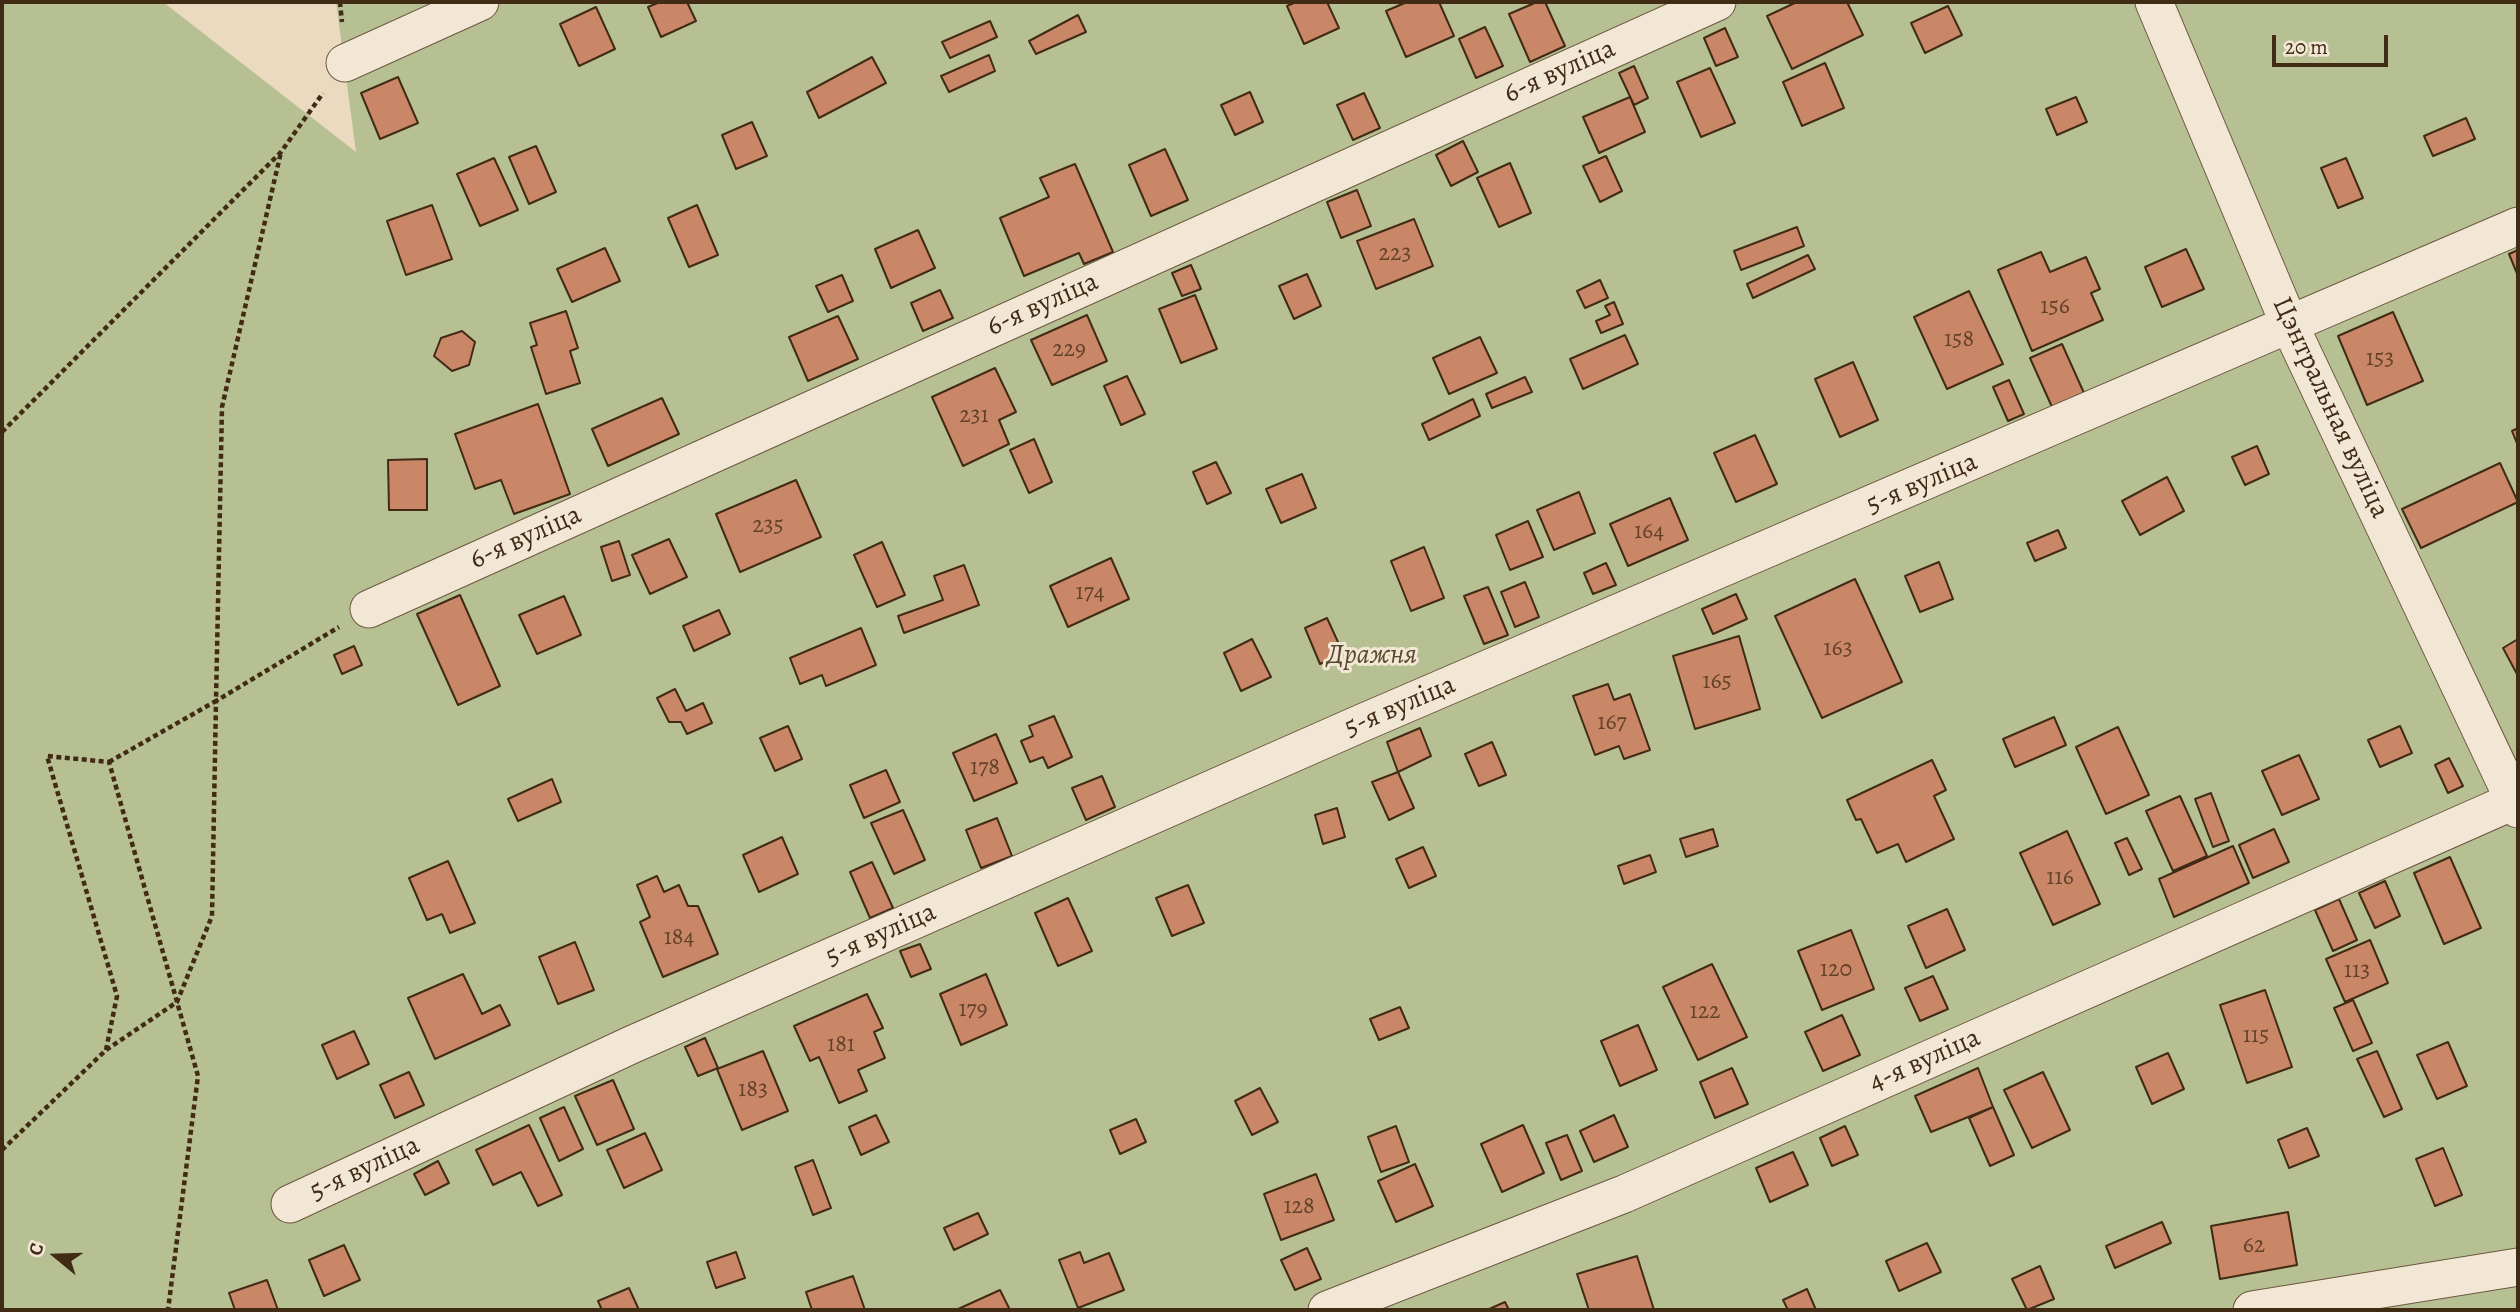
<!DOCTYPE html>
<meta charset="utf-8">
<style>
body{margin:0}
#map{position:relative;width:2520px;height:1312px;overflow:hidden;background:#ebdabf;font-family:Alegreya,serif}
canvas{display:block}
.frame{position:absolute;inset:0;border:4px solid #412b15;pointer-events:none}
.north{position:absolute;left:21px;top:1221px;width:70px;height:70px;-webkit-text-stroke:5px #f2e7d5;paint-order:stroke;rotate:289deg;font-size:19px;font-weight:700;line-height:28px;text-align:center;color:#412b15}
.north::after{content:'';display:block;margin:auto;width:24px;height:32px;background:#412b15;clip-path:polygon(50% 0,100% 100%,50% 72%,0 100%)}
.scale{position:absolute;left:2272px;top:35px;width:116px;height:32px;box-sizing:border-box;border:4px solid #412b15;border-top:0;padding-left:9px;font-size:21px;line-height:24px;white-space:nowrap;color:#412b15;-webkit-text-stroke:5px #f2e7d5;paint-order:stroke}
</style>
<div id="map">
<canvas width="2520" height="1312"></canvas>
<div class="frame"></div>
<div class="north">С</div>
<div class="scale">20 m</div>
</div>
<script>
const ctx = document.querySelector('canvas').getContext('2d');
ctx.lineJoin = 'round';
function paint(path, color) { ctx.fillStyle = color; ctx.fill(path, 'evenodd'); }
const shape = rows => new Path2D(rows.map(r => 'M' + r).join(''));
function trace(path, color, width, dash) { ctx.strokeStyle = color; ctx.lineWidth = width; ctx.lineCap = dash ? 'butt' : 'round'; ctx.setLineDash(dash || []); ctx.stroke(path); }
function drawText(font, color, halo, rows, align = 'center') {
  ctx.font = font + ' Alegreya,serif'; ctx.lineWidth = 6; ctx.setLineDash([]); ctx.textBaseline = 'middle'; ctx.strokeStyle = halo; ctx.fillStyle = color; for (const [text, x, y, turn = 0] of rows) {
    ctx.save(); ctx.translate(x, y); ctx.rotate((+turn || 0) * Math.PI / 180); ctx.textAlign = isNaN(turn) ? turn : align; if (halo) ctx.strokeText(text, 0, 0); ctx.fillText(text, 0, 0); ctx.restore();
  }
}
paint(shape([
 [2,2,163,2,356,152,336,2,2518,2,2518,1310,2,1310]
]), '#b6c093');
const building = shape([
 [660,2,687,2,696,21,661,37,648,7,660,2],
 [1296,2,1327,2,1339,28,1304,44,1287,6,1296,2],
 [1407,2,1439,2,1454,36,1406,57,1386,11,1407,2],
 [1537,2,1545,2,1565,46,1530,62,1509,14,1537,2],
 [1797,2,1847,2,1863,35,1792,69,1767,16,1797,2],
 [1948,6,1962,35,1925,53,1911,23,1948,6],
 [596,7,615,49,579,66,560,24,596,7],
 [1078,15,1086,32,1036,54,1029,41,1078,15],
 [990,21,997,37,950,58,942,42,990,21],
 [1485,27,1503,66,1476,78,1459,39,1485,27],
 [1725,28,1738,57,1716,66,1704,38,1725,28],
 [989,55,995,71,949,92,941,76,989,55],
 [872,57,886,83,819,118,807,92,872,57],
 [1825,63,1844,108,1802,126,1783,82,1825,63],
 [1634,66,1648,98,1634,105,1619,73,1634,66],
 [1710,68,1735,123,1701,137,1677,82,1710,68],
 [398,77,418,123,380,139,361,93,398,77],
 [1250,92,1263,122,1235,135,1221,105,1250,92],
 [1364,93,1380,128,1353,140,1337,105,1364,93],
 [1630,97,1645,132,1599,153,1583,117,1630,97],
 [2076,97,2087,122,2057,135,2046,109,2076,97],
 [2466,118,2475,139,2433,156,2424,136,2466,118],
 [752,122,767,156,736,169,722,135,752,122],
 [1463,141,1478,172,1451,186,1436,155,1463,141],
 [536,146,556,192,529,204,509,157,536,146],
 [1165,149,1188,200,1151,216,1129,165,1165,149],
 [1606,156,1622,191,1600,202,1583,166,1606,156],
 [494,158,518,210,480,226,457,174,494,158],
 [2346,158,2363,198,2338,208,2321,168,2346,158],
 [1510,163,1531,213,1499,227,1477,178,1510,163],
 [1075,164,1113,252,1084,264,1079,253,1024,276,1000,218,1049,197,1040,178,1075,164],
 [1357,190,1371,226,1341,238,1327,202,1357,190],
 [432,205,452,259,406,275,387,221,432,205],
 [697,205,718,255,689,267,668,218,697,205],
 [1414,219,1433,266,1376,289,1357,241,1414,219],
 [1797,227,1804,246,1741,270,1734,251,1797,227],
 [918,230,935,268,891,288,875,249,918,230],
 [605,248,620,281,572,302,557,269,605,248],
 [2186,249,2204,289,2162,307,2145,267,2186,249],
 [2518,250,2518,276,2509,254,2518,250],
 [2041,252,2050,272,2086,257,2100,289,2091,293,2103,320,2032,351,1998,270,2041,252],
 [1808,255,1815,269,1753,298,1747,284,1808,255],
 [1191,265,1201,289,1182,296,1172,273,1191,265],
 [1307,274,1321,306,1294,319,1279,286,1307,274],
 [842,275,853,301,828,312,816,286,842,275],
 [1600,280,1608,298,1585,308,1577,291,1600,280],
 [940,290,953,318,923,331,911,303,940,290],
 [1969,291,2003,364,1947,389,1914,317,1969,291],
 [1195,295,1217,349,1181,363,1159,309,1195,295],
 [1614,302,1623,324,1601,333,1596,321,1610,315,1605,306,1614,302],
 [566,311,578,348,570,351,580,383,546,394,531,347,537,345,530,323,566,311],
 [2393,312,2423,381,2367,405,2338,336,2393,312],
 [1087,315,1107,361,1052,385,1031,340,1087,315],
 [838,316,858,359,808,381,789,337,838,316],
 [462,331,475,342,469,365,452,371,434,356,441,338,462,331],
 [1625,335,1638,364,1583,389,1570,359,1625,335],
 [1480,337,1497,373,1449,394,1433,358,1480,337],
 [2062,344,2084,393,2052,407,2030,358,2062,344],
 [1853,362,1878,420,1840,437,1815,379,1853,362],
 [995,368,1016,412,999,420,1009,444,963,466,932,397,995,368],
 [1127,376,1145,414,1121,425,1104,386,1127,376],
 [1525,377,1532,392,1492,408,1486,394,1525,377],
 [2009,380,2024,414,2008,421,1993,387,2009,380],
 [662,398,679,434,608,466,592,429,662,398],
 [1473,399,1480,416,1429,440,1422,424,1473,399],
 [538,404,570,494,514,514,501,480,475,489,455,434,538,404],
 [2518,428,2518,446,2512,431,2518,428],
 [1755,435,1777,484,1736,502,1714,453,1755,435],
 [1034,439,1052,482,1029,493,1010,450,1034,439],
 [2257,446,2269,474,2245,485,2232,457,2257,446],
 [427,459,427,510,389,510,388,460,427,459],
 [1216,462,1231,493,1207,504,1193,472,1216,462],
 [2500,463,2518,502,2421,548,2402,509,2500,463],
 [1302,474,1316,508,1281,523,1266,489,1302,474],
 [2167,477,2184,511,2140,535,2122,501,2167,477],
 [796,480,821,537,740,572,716,514,796,480],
 [1579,492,1595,533,1554,550,1537,510,1579,492],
 [1670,498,1688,540,1628,566,1610,524,1670,498],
 [1528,521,1543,557,1510,570,1496,535,1528,521],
 [2058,530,2066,548,2035,561,2027,543,2058,530],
 [669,539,687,577,650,594,632,555,669,539],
 [619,541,630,575,612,581,601,547,619,541],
 [882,542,905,595,877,607,854,555,882,542],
 [1424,547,1444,598,1411,611,1391,561,1424,547],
 [1111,558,1129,599,1068,627,1050,586,1111,558],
 [1939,562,1953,599,1920,612,1905,576,1939,562],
 [1606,563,1616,585,1593,594,1584,573,1606,563],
 [964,565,979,605,904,633,898,616,943,600,934,576,964,565],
 [1855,579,1902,682,1822,718,1775,616,1855,579],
 [1525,582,1539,617,1515,627,1501,592,1525,582],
 [1488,587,1508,635,1484,644,1464,596,1488,587],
 [1736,594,1747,619,1713,634,1702,609,1736,594],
 [460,595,500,686,458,705,417,614,460,595],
 [564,596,581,635,537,654,519,615,564,596],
 [719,610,730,634,694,651,683,626,719,610],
 [1327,618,1343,653,1320,664,1305,628,1327,618],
 [861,628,876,665,826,686,822,675,800,684,790,658,861,628],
 [1739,636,1760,709,1695,729,1673,656,1739,636],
 [1252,639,1271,677,1241,691,1224,653,1252,639],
 [2518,639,2518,676,2503,648,2518,639],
 [354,646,362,665,342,674,334,655,354,646],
 [1608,684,1614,700,1630,694,1650,750,1624,759,1619,746,1595,755,1573,696,1608,684],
 [675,689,686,711,703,703,712,723,687,734,681,722,669,722,657,698,675,689],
 [1054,716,1072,757,1048,768,1043,757,1030,762,1021,741,1033,736,1029,726,1054,716],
 [2054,717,2066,745,2015,767,2003,739,2054,717],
 [788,726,802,759,775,771,760,738,788,726],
 [2400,726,2412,753,2380,767,2368,740,2400,726],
 [2118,727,2149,795,2106,814,2076,747,2118,727],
 [1420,728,1431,756,1398,772,1387,742,1420,728],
 [996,734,1017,783,974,801,953,753,996,734],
 [1492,742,1506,775,1479,786,1465,754,1492,742],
 [2299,755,2319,799,2282,815,2262,771,2299,755],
 [2449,758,2463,786,2448,793,2435,765,2449,758],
 [1932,760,1946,790,1934,796,1954,839,1906,862,1898,844,1877,853,1861,819,1856,820,1847,800,1932,760],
 [886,770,900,802,864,818,850,785,886,770],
 [1398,772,1414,808,1389,820,1372,782,1398,772],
 [1102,776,1115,807,1086,820,1072,788,1102,776],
 [552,779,561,802,518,821,508,799,552,779],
 [2211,793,2229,841,2213,847,2195,799,2211,793],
 [2180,796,2207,856,2173,871,2146,811,2180,796],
 [1337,808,1345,837,1323,844,1315,815,1337,808],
 [903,810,925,860,894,874,871,823,903,810],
 [997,818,1012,856,981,868,966,830,997,818],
 [1713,829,1718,846,1686,857,1680,839,1713,829],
 [2274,829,2289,862,2253,878,2239,845,2274,829],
 [2067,831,2100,904,2053,925,2020,853,2067,831],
 [782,837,798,874,759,892,743,855,782,837],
 [2127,838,2142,869,2129,875,2115,843,2127,838],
 [2233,846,2249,883,2174,917,2159,879,2233,846],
 [1423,847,1436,876,1409,888,1396,859,1423,847],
 [1650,855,1656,872,1624,884,1618,866,1650,855],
 [2450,857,2481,928,2444,944,2414,873,2450,857],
 [448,861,475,923,450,933,442,914,427,920,409,878,448,861],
 [872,862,893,908,870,918,850,872,872,862],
 [657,876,664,892,679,885,688,906,698,906,718,954,663,977,640,922,650,917,637,885,657,876],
 [2385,881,2400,916,2375,928,2359,893,2385,881],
 [1188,885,1204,923,1172,936,1156,898,1188,885],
 [1068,898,1092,951,1058,966,1035,913,1068,898],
 [2339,899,2357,940,2333,951,2315,910,2339,899],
 [1947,909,1965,950,1926,968,1908,926,1947,909],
 [1851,930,1874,989,1822,1010,1798,951,1851,930],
 [2370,940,2388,983,2345,1002,2326,959,2370,940],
 [575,942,594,990,558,1004,539,957,575,942],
 [920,944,931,969,911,977,900,951,920,944],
 [1712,964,1747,1037,1698,1060,1663,987,1712,964],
 [463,974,482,1014,500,1005,510,1025,435,1059,408,998,463,974],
 [986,974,1007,1025,961,1045,940,994,986,974],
 [1933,976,1948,1009,1920,1021,1905,988,1933,976],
 [2265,990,2292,1067,2247,1083,2220,1005,2265,990],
 [867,994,883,1028,874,1032,885,1058,858,1070,867,1091,839,1103,819,1057,810,1061,794,1026,867,994],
 [2353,1000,2372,1043,2353,1051,2334,1008,2353,1000],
 [1400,1007,1409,1028,1379,1040,1370,1019,1400,1007],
 [1842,1015,1860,1055,1823,1071,1805,1032,1842,1015],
 [1638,1025,1657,1070,1620,1086,1601,1041,1638,1025],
 [354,1031,369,1064,337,1079,322,1045,354,1031],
 [705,1038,718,1068,698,1076,685,1047,705,1038],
 [2448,1042,2467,1086,2437,1099,2417,1055,2448,1042],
 [763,1051,788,1111,742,1130,717,1069,763,1051],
 [2377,1051,2402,1109,2384,1117,2357,1059,2377,1051],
 [2168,1053,2184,1089,2152,1104,2136,1067,2168,1053],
 [1732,1068,1748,1104,1715,1118,1700,1082,1732,1068],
 [1978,1068,1993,1107,1931,1132,1915,1096,1978,1068],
 [409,1072,424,1105,395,1118,380,1085,409,1072],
 [2043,1072,2070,1130,2032,1148,2004,1090,2043,1072],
 [613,1080,634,1129,597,1145,575,1096,613,1080],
 [1260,1088,1278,1122,1252,1135,1235,1101,1260,1088],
 [564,1107,583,1149,559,1161,540,1118,564,1107],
 [1993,1107,2014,1155,1990,1166,1969,1118,1993,1107],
 [876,1115,889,1142,861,1155,849,1127,876,1115],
 [1614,1115,1628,1147,1594,1162,1580,1131,1614,1115],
 [1136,1119,1146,1142,1120,1154,1110,1130,1136,1119],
 [529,1125,562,1195,538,1206,521,1172,493,1185,476,1150,529,1125],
 [1523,1125,1544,1173,1502,1192,1481,1144,1523,1125],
 [1396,1126,1409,1162,1381,1172,1368,1137,1396,1126],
 [1845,1126,1858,1155,1832,1166,1820,1138,1845,1126],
 [2307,1128,2319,1156,2289,1168,2278,1140,2307,1128],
 [645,1133,662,1170,624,1188,607,1150,645,1133],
 [1567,1135,1582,1171,1561,1180,1546,1143,1567,1135],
 [2443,1148,2462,1195,2435,1206,2416,1159,2443,1148],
 [1793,1152,1808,1185,1770,1202,1756,1168,1793,1152],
 [813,1160,831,1208,813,1215,795,1167,813,1160],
 [438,1161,449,1183,425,1195,414,1174,438,1161],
 [1415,1164,1433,1206,1396,1222,1378,1181,1415,1164],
 [1316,1174,1334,1220,1281,1240,1264,1194,1316,1174],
 [2288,1212,2297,1265,2220,1279,2211,1226,2288,1212],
 [978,1213,988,1234,954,1250,944,1228,978,1213],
 [2162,1222,2171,1243,2115,1268,2106,1246,2162,1222],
 [1927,1243,1941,1272,1899,1291,1886,1261,1927,1243],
 [344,1245,360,1280,324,1296,309,1260,344,1245],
 [1307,1248,1321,1279,1295,1290,1281,1260,1307,1248],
 [736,1252,745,1278,716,1288,707,1262,736,1252],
 [1080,1252,1084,1263,1109,1253,1124,1290,1078,1308,1059,1260,1080,1252],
 [1637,1256,1654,1310,1589,1310,1577,1274,1637,1256],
 [2040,1266,2054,1299,2027,1310,2012,1279,2040,1266],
 [853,1276,865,1310,812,1310,806,1292,853,1276],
 [267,1280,278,1310,235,1310,229,1293,267,1280],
 [629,1288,639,1310,602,1310,598,1301,629,1288],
 [1807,1289,1816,1310,1788,1310,1783,1300,1807,1289],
 [1000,1290,1010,1310,956,1310,1000,1290],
 [1505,1302,1509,1310,1487,1310,1505,1302]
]);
paint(building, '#ca8768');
trace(building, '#412b15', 2);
const street = shape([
 [2154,2,2290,326,2518,809],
 [345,63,480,2],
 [369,609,1717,2],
 [290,1204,631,1045,1364,722,2518,226],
 [1327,1310,1624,1194,2518,799],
 [2252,1310,2518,1267]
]);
trace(street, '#6c5740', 39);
trace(shape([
 [340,2,342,22],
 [2,432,281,152,323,93],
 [109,762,216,701,222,407,281,152],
 [106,1050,117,996,47,756,109,762,198,1076,168,1310],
 [2,1150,106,1050,177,1002,212,916,216,701,339,627]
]), '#412b15', 4.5, [5, 3.5]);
trace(street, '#f2e7d5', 37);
drawText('24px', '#63422a', null, [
 ["223",1395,254],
 ["156",2055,307],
 ["158",1959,340],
 ["229",1069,350],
 ["153",2380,359],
 ["231",974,416],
 ["235",768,526],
 ["164",1649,532],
 ["174",1090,593],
 ["163",1838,649],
 ["165",1717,682],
 ["167",1612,723],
 ["178",985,768],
 ["116",2060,878],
 ["184",679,938],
 ["120",1836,970],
 ["113",2357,971],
 ["179",973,1010],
 ["122",1705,1012],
 ["115",2256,1036],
 ["181",841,1045],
 ["183",753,1090],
 ["128",1299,1207],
 ["62",2254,1246]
]);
drawText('28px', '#412b15', '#f2e7d5', [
 ["6-я вуліца",1560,72,-24],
 ["6-я вуліца",1043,305,-24],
 ["Цэнтральная вуліца",2330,408,65],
 ["5-я вуліца",1922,484,-23],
 ["6-я вуліца",526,538,-24],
 ["5-я вуліца",1400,707,-23],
 ["5-я вуліца",881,935,-24],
 ["4-я вуліца",1925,1061,-24],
 ["5-я вуліца",365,1169,-25]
]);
drawText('italic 28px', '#58492e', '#f2e7d5', [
 ["Дражня",1372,656]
]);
</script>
